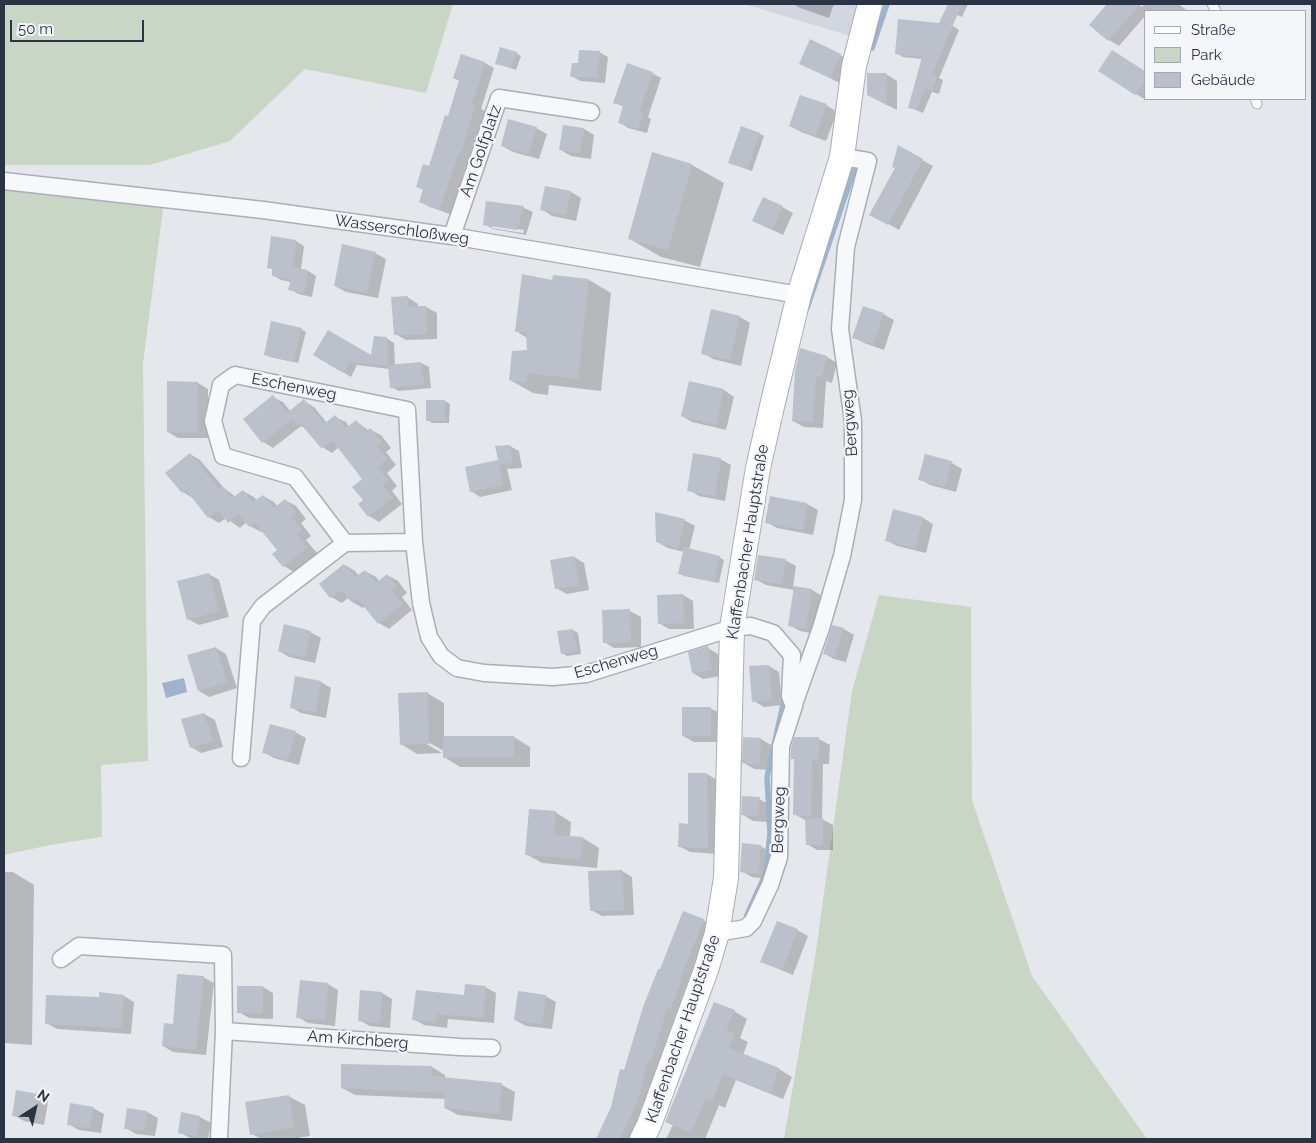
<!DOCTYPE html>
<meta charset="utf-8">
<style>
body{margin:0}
#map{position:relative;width:1316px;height:1143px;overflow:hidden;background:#e4e7ec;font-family:Raleway,sans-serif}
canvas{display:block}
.frame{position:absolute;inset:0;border:5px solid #2b3445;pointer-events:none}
.legend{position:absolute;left:1144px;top:10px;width:162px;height:90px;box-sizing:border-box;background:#f4f6f9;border:1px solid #a4a8b1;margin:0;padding:6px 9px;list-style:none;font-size:15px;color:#2b3445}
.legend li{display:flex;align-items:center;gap:10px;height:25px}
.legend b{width:25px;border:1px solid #a4a8b1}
.north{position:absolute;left:10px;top:1083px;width:50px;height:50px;-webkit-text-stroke:4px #f4f6f9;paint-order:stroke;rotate:35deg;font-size:14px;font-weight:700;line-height:20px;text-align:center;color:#2b3445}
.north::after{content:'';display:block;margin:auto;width:18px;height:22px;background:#2b3445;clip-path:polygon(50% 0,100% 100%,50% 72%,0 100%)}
.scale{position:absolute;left:10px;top:20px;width:134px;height:22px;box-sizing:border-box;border:2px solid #2b3445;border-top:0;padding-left:6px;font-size:15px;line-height:18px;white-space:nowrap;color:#2b3445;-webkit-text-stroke:4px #f4f6f9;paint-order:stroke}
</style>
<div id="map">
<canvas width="1316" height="1143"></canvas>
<div class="frame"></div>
<ul class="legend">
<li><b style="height:6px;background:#fff"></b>Straße</li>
<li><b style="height:14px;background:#c9d6c5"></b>Park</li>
<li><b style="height:14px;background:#bbc0ca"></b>Gebäude</li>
</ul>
<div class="north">N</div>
<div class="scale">50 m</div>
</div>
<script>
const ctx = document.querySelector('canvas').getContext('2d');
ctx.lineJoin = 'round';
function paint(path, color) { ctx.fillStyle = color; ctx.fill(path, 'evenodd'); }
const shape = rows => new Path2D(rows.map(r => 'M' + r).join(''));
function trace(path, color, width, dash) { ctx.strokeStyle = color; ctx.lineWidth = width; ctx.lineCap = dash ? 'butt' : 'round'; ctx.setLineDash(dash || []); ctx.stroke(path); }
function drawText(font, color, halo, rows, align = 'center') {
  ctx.font = font + ' Raleway,sans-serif'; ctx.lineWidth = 4.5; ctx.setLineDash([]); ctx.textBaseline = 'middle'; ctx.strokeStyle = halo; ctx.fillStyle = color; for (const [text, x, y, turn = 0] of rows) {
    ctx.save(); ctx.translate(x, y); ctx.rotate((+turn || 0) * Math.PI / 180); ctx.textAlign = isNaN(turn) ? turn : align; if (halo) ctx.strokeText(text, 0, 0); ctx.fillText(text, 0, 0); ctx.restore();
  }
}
paint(shape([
 [744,4,857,4,851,36]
]), '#d2d6de');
paint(shape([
 [4,4,453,4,426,93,305,69,230,141,150,165,4,165],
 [4,184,164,201,143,363,148,761,101,765,102,837,50,845,4,855],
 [879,595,971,607,972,800,1032,976,1147,1139,784,1139,816,951,852,691]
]), '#c9d6c5');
paint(shape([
 [184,678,187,692,166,698,162,683]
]), '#9fb4cc');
paint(shape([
 [793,4,834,4,829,18,800,8],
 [949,4,968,4,962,17,946,10],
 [1109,4,1138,4,1142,7,1144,4,1178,4,1188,11,1145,11,1145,16,1119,46,1109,40,1091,25],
 [899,20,953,26,959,30,939,78,943,80,939,94,932,92,923,113,909,107,922,59,903,57,896,53],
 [599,52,608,57,605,83,580,81,572,76,579,65],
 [516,53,521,56,516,70,497,63],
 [840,55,851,61,840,83,811,69],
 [485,63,494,68,481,109,485,111,450,214,430,207,420,202,424,190,417,187,429,167,449,118,460,81,454,78],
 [1100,70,1145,72,1145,99,1148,99,1146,100,1136,94],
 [652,73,661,78,648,117,651,119,647,133,628,128,619,122,624,107,615,102],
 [886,74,897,81,897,110,879,101,868,75],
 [826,105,837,112,826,141,801,132,790,126],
 [536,128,547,134,539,159,513,152,502,146],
 [584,129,594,135,591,159,571,156,561,150],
 [760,134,764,136,752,171,730,163],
 [653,154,692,165,724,183,700,267,661,257,630,239],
 [922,160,933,166,899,230,871,214],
 [571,192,581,198,576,221,552,216,541,209],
 [487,202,524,208,533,212,526,235,493,229,484,224],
 [492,225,524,230,523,233,492,228],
 [782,207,793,213,783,235,754,221],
 [272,237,296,241,304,246,301,270,308,271,316,276,312,297,298,294,290,289,291,282,281,280,273,275,273,270,269,267],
 [375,253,386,259,378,298,346,292,335,286],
 [589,280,611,293,601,391,549,385,548,395,533,393,510,380,528,351,527,338,516,331,554,281],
 [407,297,418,304,418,307,426,307,437,313,437,339,406,340,395,334],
 [883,314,894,320,884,350,864,343,854,337],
 [740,317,750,323,741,366,713,359,703,353],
 [301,329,306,332,298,363,270,357,265,354],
 [386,338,394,343,395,365,421,363,429,367,431,388,399,391,391,387,389,369,357,365,351,377,314,354,372,357],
 [801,350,827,357,837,363,832,383,826,381,823,428,804,427,793,421],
 [198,383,208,389,208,438,178,438,168,432],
 [724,390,734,397,726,430,692,422,682,416],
 [273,397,283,402,291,412,304,401,314,407,327,423,335,417,346,422,349,427,356,421,369,431,371,430,381,435,391,448,386,452,396,465,387,473,397,486,392,491,402,504,379,522,369,516,359,505,364,501,364,479,339,447,332,453,322,447,308,430,301,426,273,448,263,442,245,419],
 [445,401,450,404,449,423,432,423,427,420],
 [510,446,519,451,522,468,509,469,507,468,512,490,480,497,471,491,497,462,500,463],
 [190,454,200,460,224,488,236,497,243,491,254,497,257,501,263,496,274,502,277,506,285,500,296,506,306,519,301,523,311,536,306,540,317,553,294,572,284,566,278,550,263,531,261,532,250,526,247,522,240,528,226,518,219,523,209,517,194,499,183,492,167,473],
 [720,459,731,465,725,501,699,496,689,490],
 [952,463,962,469,956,492,930,485,920,479],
 [771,497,807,504,818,510,813,535,777,528,766,522],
 [894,510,923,518,933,524,926,553,897,546,886,540],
 [684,520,695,526,689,550,719,557,724,560,719,583,684,576,680,573,684,552,668,548,657,542],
 [574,557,584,563,589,590,567,594,556,588],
 [785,560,796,566,793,587,812,590,822,596,816,634,800,631,789,625,794,590,766,585,755,579],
 [345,565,355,571,359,576,365,571,376,577,379,581,387,575,398,581,407,593,402,597,412,610,389,629,379,623,365,606,363,608,352,602,349,597,342,603,331,597],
 [209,574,219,580,229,617,199,625,188,619],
 [683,595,693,601,694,629,669,629,659,623],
 [603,611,630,611,641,617,641,647,614,648,604,642],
 [844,629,854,635,846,662,834,659,824,653],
 [573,630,578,633,581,654,567,656,562,653],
 [310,632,321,638,315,663,289,657,279,651],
 [216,648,226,654,237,688,209,697,199,691],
 [708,648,718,654,722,676,703,679,693,673],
 [769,666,779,672,782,705,764,707,754,701],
 [321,682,331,688,326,718,301,713,291,707],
 [427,693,444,703,444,737,514,737,530,747,530,767,460,767,444,757,444,751,424,740,423,742,442,753,417,754,401,744],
 [710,708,721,714,721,742,694,742,683,736],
 [204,714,215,720,223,747,201,753,191,747],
 [295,732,306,738,299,765,274,758,263,752],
 [795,738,819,739,830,745,829,764,823,764,822,819,833,825,833,850,817,850,807,844,807,821,794,814,795,760,792,758],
 [761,739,771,745,770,770,754,769,744,763],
 [707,774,717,780,718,854,690,852,679,846,690,825],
 [759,799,770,805,768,822,753,821,743,815],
 [555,812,571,822,570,837,583,838,599,848,597,868,542,863,526,854],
 [760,846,771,852,769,879,752,877,741,871],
 [622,871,632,877,634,915,602,916,591,910],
 [4,872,13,872,34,885,32,1045,4,1043],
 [703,920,715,927,636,1139,597,1139,612,1108,661,971],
 [797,930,808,936,793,975,762,962],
 [203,977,214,983,206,1055,173,1052,163,1046],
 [301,982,328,984,338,990,335,1026,308,1023,298,1017],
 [263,987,273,993,273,1019,249,1018,239,1012],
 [485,987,496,993,494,1023,448,1019,447,1028,424,1025,413,1019],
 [382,993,392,999,390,1028,370,1026,359,1020],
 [124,996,134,1002,131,1034,57,1029,46,1023,100,999],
 [545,996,556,1002,552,1029,526,1026,515,1020],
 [734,1011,747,1019,740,1038,748,1042,743,1055,779,1069,792,1077,783,1099,736,1080,725,1108,719,1105,705,1139,666,1139,673,1125,667,1122],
 [432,1067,445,1075,445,1079,502,1085,515,1092,512,1121,458,1115,445,1108,446,1099,355,1095,342,1088],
 [17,1092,38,1096,48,1102,44,1125,24,1121,13,1115],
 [288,1096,305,1105,310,1136,291,1139,261,1139,252,1134],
 [93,1108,104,1114,101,1133,79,1130,68,1124],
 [128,1109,147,1112,158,1118,155,1136,136,1134,126,1128],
 [182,1114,200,1117,211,1123,208,1139,190,1138,179,1132]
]), '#0003');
trace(shape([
 [872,48,887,4],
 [807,308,854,170],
 [747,915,766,873,770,833,767,777,784,700]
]), '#9fb4cc', 5.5);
paint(shape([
 [948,4,962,4,932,74,937,75,932,91,925,89,916,110,908,108,922,57,895,54,898,19,939,23],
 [1107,4,1140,4,1108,41,1089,25],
 [810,39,841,54,830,78,799,64],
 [500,47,517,52,511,68,495,64],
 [579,50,600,51,597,78,570,77,572,63,578,63],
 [1112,50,1145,71,1145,81,1135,95,1098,71],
 [461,54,485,62,472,104,476,104,470,123,461,152,459,152,440,209,419,202,423,189,416,187,423,164,429,166,445,115,448,116,459,80,453,78],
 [627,63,653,72,639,112,643,113,638,129,618,123,623,106,613,103],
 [867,73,886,73,887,105,867,95],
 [800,95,827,104,815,136,789,126],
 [508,119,537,127,528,154,501,146],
 [563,125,584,128,580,153,559,150],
 [741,126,760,133,747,169,728,163],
 [898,145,923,159,888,225,869,215,895,168,892,167],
 [652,152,692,164,668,250,628,239],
 [545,186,571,191,566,215,540,210],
 [763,197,783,206,772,230,752,221],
 [486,201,524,206,517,230,483,225],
 [271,236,296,240,292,273,293,267,308,270,304,293,288,290,291,279,272,276,272,269,267,268],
 [342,244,376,252,367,293,334,286],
 [522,274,552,280,553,275,589,279,578,379,527,373,526,383,509,380,512,351,527,350,526,332,515,332],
 [408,296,408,306,426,306,427,334,394,335,391,297],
 [863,306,884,313,873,345,852,338],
 [711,309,740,316,730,360,701,354],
 [271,321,302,328,293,362,264,355],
 [328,330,371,355,374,336,387,337,388,365,421,362,424,384,390,388,388,366,349,362,343,373,313,355],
 [800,348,827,356,821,378,816,376,813,422,792,421,795,371],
 [167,381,198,382,197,433,167,432],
 [689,381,724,389,716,425,681,416],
 [273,395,287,413,304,399,324,424,335,415,346,428,356,420,366,432,370,428,382,442,376,446,387,459,377,467,388,480,382,485,393,497,368,517,358,504,363,500,352,487,362,479,332,440,321,448,300,423,297,426,292,419,262,443,243,419],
 [426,400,445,400,445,421,426,421],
 [510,445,513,463,499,464,495,446],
 [190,453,219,489,222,486,232,498,243,490,253,502,263,495,274,508,285,499,296,512,291,517,302,529,296,534,307,547,283,567,272,554,277,550,255,523,249,527,239,514,228,523,218,510,208,518,186,490,182,493,165,473],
 [693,453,721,458,715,496,687,491],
 [925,454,952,461,945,487,918,480],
 [498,460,503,485,470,492,465,467],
 [770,496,807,503,803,530,765,523],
 [893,509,923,517,915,548,885,541],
 [655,512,685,519,678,548,656,542],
 [684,547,720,556,714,582,678,574],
 [758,555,786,559,782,584,754,580],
 [574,556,579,585,555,589,550,560],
 [344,564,355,577,365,570,376,583,387,574,397,586,392,590,403,604,378,624,357,598,351,602,341,590,330,598,319,584],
 [209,573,219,611,187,620,177,581],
 [794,586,812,589,806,629,788,626],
 [683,594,684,623,658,624,657,595],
 [630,609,631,642,603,643,602,610],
 [284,624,311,631,304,658,278,651],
 [832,625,844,628,835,657,823,654],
 [573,629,577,651,561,654,557,631],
 [708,646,712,670,692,673,688,652],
 [216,647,227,682,198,691,187,655],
 [769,665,772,700,752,702,749,666],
 [295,676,321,681,316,712,290,708],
 [428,692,429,744,400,745,398,693],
 [682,707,711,707,711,736,682,736],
 [204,713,213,741,190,748,181,719],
 [270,724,296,731,288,760,262,753],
 [443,736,514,736,514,758,443,758],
 [743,737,761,738,760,765,742,763],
 [794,737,819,737,819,759,812,759,811,816,793,815,794,759,791,759,791,748],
 [688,773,707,773,708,848,678,847,679,823,688,824],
 [742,796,760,797,758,816,741,815],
 [529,809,556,811,554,835,583,837,581,859,525,855],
 [805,818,823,818,823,845,806,845],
 [742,843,761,845,758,874,740,872],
 [622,870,624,910,590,911,588,871],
 [683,911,704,919,681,977,682,978,670,1010,667,1008,651,1062,648,1061,637,1103,620,1139,596,1139,611,1107,620,1069,624,1070,643,1007,658,969,660,969],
 [777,921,798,929,782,970,760,962],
 [177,974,204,976,196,1050,162,1046,164,1023,173,1024],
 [300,980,328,983,325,1020,296,1018],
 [465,984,486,986,483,1018,437,1014,436,1023,412,1020,416,990,464,995],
 [237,986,263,986,263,1013,237,1013],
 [360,990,382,992,380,1023,358,1021],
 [518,991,546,995,542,1024,514,1020],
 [99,992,124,995,121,1028,45,1024,46,995,99,997],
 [714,1002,735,1010,726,1030,735,1034,729,1048,779,1068,770,1093,723,1074,712,1101,705,1099,691,1133,665,1122],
 [341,1064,432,1066,432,1076,502,1083,499,1114,444,1108,445,1093,341,1088],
 [16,1090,38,1094,34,1120,12,1116],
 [289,1095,294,1127,250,1135,245,1102],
 [70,1103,94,1107,90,1128,67,1125],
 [127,1108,147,1111,145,1131,124,1129],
 [181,1112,200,1116,197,1136,178,1133]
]), '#bbc0ca');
const lane = shape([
 [1212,4,1216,11],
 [1255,99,1257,104]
]);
const street = shape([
 [4,181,263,210,452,236,799,295],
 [452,236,499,98,591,112],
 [414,542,345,543,295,477,223,456,213,421,221,385,235,375,407,410,414,542,421,603,429,637,441,656,457,668,484,673,553,677,586,674,732,628,751,626,773,633,792,655,790,696,794,706,781,746,779,857,770,885,753,921,746,928,717,933],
 [794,704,821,628,842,556,853,500,853,421,840,329,846,247,868,161,842,157],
 [241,758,252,621,263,606,345,543],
 [61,959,79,946,223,955,224,1031,219,1139],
 [224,1031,460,1047,492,1048]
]);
const secondary = shape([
 [642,1139,649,1125,706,970,717,933,726,878,732,628,758,468,773,402,799,295,842,157,854,66,870,4]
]);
trace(lane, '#a9aeb7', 11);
trace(street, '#a9aeb7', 19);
trace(secondary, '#a9aeb7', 26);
trace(lane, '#f7f8fa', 9);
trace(street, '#f7f8fa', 16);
trace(secondary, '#fff', 24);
drawText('16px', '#2b3445', '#f4f6f9', [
 ["Am Golfplatz",481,151,-71],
 ["Wasserschloßweg",402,230,8],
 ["Eschenweg",294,387,11],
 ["Bergweg",850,423,-94],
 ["Klaffenbacher Hauptstraße",748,542,-81],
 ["Eschenweg",616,662,-16],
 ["Bergweg",779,820,-88],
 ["Klaffenbacher Hauptstraße",683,1029,-71],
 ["Am Kirchberg",358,1040,4]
]);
</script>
